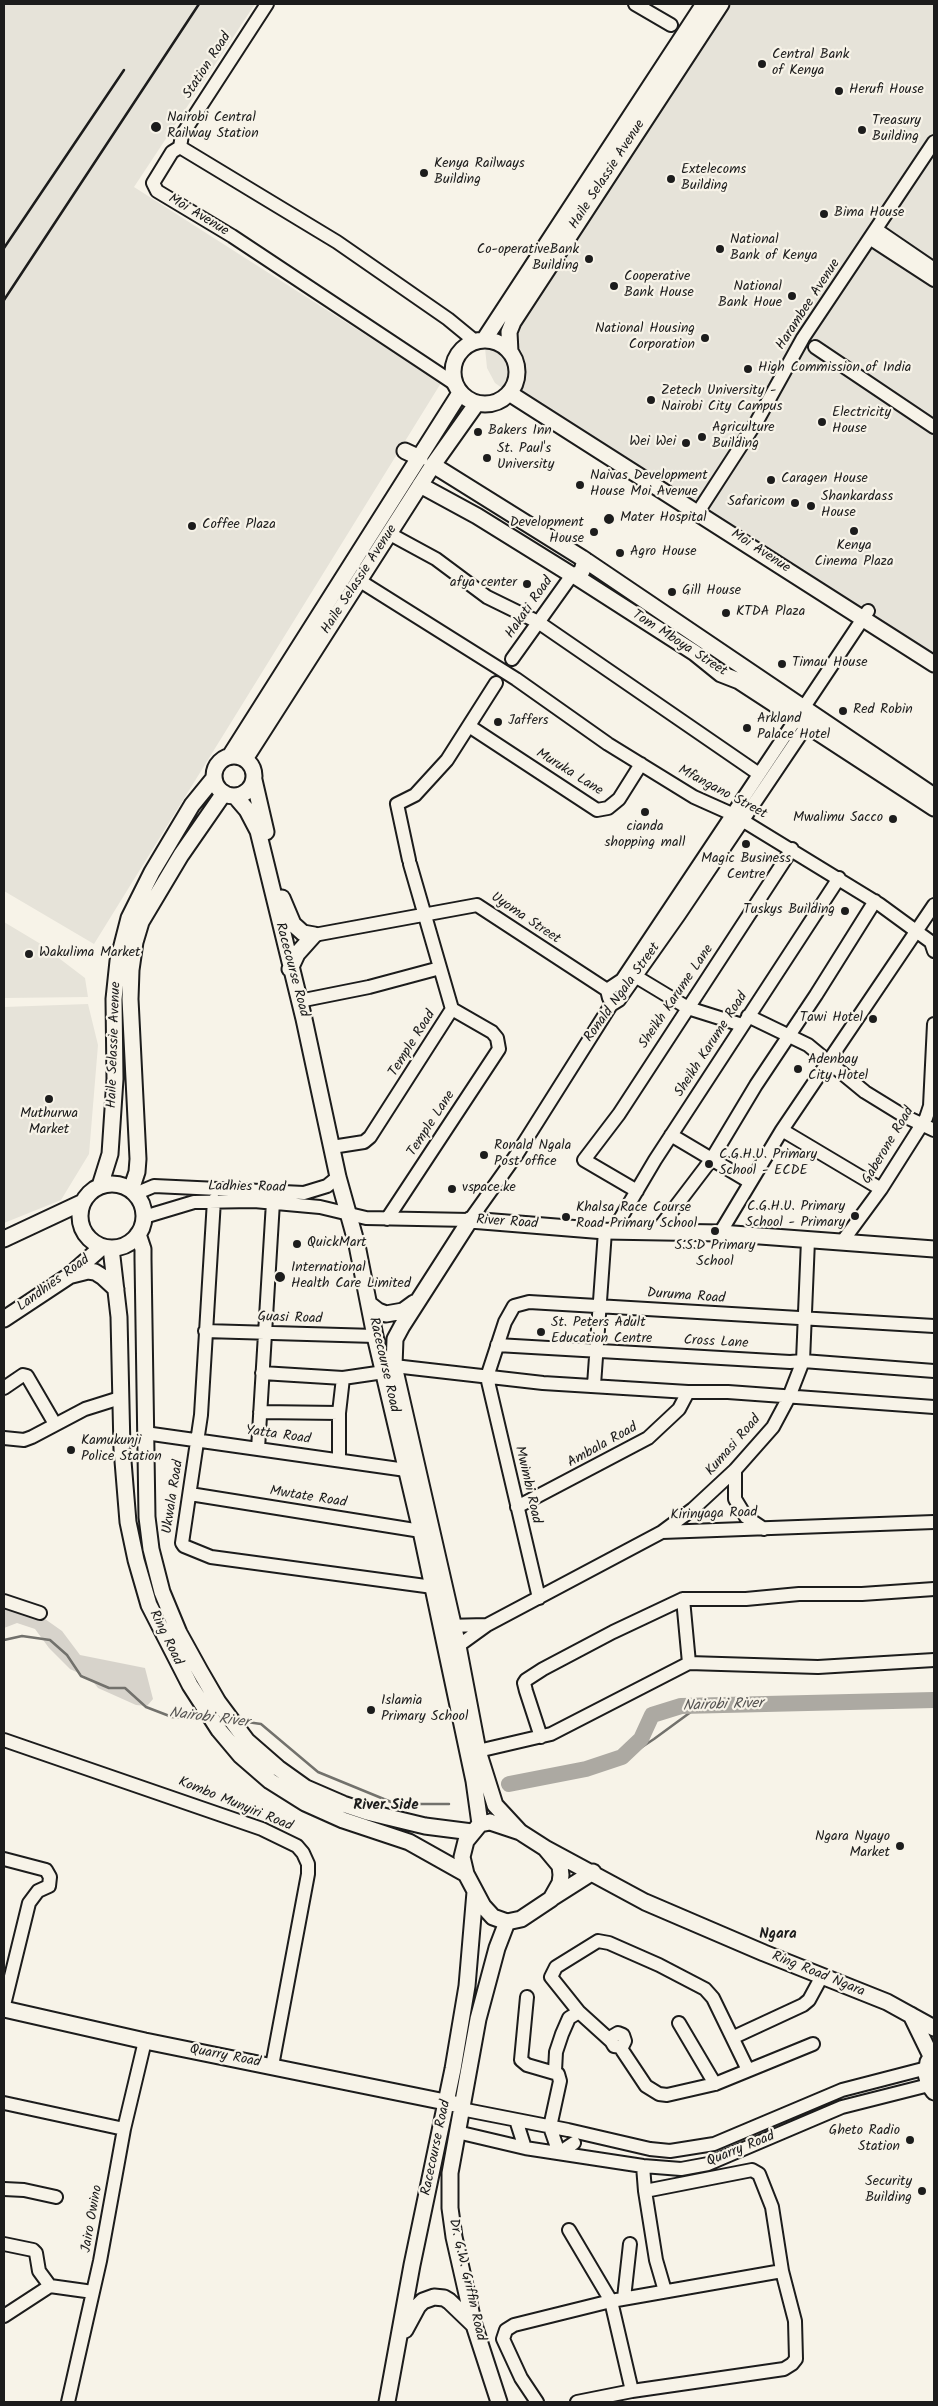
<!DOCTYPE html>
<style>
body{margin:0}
#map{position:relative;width:938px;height:2406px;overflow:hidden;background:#f7f3e8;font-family:Kalam,sans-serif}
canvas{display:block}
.frame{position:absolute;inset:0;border:5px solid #1c1c1c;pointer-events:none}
</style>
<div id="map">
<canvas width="938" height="2406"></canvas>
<div class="frame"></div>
</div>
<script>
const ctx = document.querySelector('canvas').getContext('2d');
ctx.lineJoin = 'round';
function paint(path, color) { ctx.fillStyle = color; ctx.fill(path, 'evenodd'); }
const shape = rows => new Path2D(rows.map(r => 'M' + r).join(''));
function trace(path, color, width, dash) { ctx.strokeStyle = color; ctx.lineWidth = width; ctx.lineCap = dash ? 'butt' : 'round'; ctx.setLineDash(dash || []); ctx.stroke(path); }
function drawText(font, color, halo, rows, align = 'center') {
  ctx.font = font + ' Kalam,sans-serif'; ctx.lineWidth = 4.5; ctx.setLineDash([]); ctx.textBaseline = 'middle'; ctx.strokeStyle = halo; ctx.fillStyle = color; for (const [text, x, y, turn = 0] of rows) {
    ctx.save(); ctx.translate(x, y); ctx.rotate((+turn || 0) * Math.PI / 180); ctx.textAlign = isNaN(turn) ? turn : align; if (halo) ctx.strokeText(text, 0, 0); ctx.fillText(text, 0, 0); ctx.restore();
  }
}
paint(shape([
 [4,4,255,4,134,187,441,383,94,944,4,891],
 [711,4,934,4,934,675,604,461,495,383,487,368,485,348,526,282],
 [4,922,39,943,85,978,88,997,4,998],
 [88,1004,98,1045,89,1154,61,1200,4,1223,4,1007]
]), '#e6e3d9');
paint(shape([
 [4,1609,45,1619,62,1631,80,1655,145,1668,153,1699,147,1706,136,1705,98,1688,91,1679,70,1669,49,1648,35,1629,17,1623,4,1628]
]), '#d7d3cb');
trace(shape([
 [4,1640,22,1636,50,1640,67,1655,81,1676,109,1688,125,1688,146,1707,172,1717,204,1719],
 [240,1721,261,1724,318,1772,396,1804,449,1804],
 [622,1757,630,1755,654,1739,699,1706]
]), '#72716c', 2.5);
trace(shape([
 [509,1784,586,1769,622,1757,641,1739,652,1715,681,1706,934,1700]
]), '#aca9a2', 16);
const minor = shape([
 [635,4,671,25],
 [180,147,172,152,153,183,157,191,232,236,455,384],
 [180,147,337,242,448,319,476,342],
 [180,147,182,135,267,4],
 [877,230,934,269],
 [871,239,934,280],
 [815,347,934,427],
 [698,512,757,421,803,338,934,142],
 [390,534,436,559,487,597,538,622,759,774],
 [360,581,516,679,608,744,694,797,732,814,879,904,931,942,934,951],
 [512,659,572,575,575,576],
 [469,726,597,810,608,808,619,799,641,764],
 [409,860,397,804,415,795,447,760,496,683],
 [314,935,477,905,607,990,609,998],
 [635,976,688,1008,742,1025],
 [607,990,622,980,868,611],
 [299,1001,369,987,440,968],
 [748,1016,808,1045,865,1092,904,1116,934,1130],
 [782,1130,881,1189],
 [671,1135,750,1182],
 [332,1147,364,1142,370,1137,452,1009,410,864],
 [637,1191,584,1160,619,1114,792,849],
 [135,1194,154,1186,304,1193,327,1186,338,1177],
 [214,1200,201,1415,182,1543,184,1546,211,1557,433,1587],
 [144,1217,194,1202,254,1201,320,1207,366,1218,470,1220,517,1154,611,1005,619,1000,679,915,811,719],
 [387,1219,499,1049,497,1038,492,1032,452,1009],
 [613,1231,655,1160,839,878],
 [657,1231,711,1160,756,1085,816,995,875,901],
 [720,1233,782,1130,934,905],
 [842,1242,881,1189,926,1118,930,1106,934,1024],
 [205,1331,375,1336],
 [497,1345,790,1362,803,1361,934,1371],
 [394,1366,543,1383,688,1392,728,1392,934,1407],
 [262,1373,343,1378,384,1372],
 [594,1385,605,1231],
 [4,1388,23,1375,27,1376,55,1424],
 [260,1412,339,1413],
 [145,1433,406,1470],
 [4,1438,24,1440,32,1437,85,1409,120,1398],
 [258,1449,273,1202],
 [339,1460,339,1413,343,1378],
 [735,1470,735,1499,746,1517,764,1529],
 [190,1494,421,1531],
 [517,1507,648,1438,679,1409,688,1392],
 [662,1532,693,1509,735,1470,773,1427,789,1397,803,1361,808,1240],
 [539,1598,487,1377,505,1322,514,1306,529,1302,934,1326],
 [683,1599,689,1663,818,1667,934,1660],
 [4,1601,40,1613],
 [445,1626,487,1625],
 [451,1651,487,1625,662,1532,934,1522],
 [541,1737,526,1691,524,1683,526,1680,543,1669,613,1632,683,1599,746,1599,799,1594,862,1594,934,1589],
 [4,1740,262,1829,297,1846,303,1853,308,1864,308,1874,272,2066],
 [478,1751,551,1734,689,1663],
 [4,1859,46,1870,50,1877,49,1886,38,1891,29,1903,4,2005],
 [527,1997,521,2060,527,2065,558,2074,560,2081,550,2127,559,2153,574,2143],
 [679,2023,715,2084],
 [734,2037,803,2005,809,2000,822,1976],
 [611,2041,613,2036,618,2033,623,2035,625,2041,622,2047,614,2046,611,2041,579,2012,551,1977,556,1967,598,1941,609,1943,659,1965,705,1989,713,1998,748,2070],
 [620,2047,646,2086,659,2094,667,2095,715,2084,813,2044],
 [555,2071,556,2052,562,2034,569,2018,579,2012],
 [4,2103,124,2129],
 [461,2109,568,2130,650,2149,670,2151,714,2144,842,2090,927,2068],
 [516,2120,525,2148],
 [457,2132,525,2148,643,2166,681,2169,708,2164,842,2107,929,2085],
 [643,2166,645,2191,656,2260,665,2291],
 [4,2189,24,2190,56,2197],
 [569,2230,611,2301,632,2391],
 [4,2244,33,2250,36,2253,39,2271,50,2286,4,2316],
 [50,2286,93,2292],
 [624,2298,630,2244],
 [68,2402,100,2261,124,2129,145,2041],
 [537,2402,521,2378,503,2339,506,2330,514,2325,611,2301,782,2271],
 [577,2402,632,2391,784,2369,792,2364,796,2359,795,2321,782,2271,772,2207,759,2174,752,2170,645,2191]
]);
const major = shape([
 [484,340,704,4],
 '453 372a32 32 0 1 1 64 0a32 32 0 1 1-64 0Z',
 [510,352,509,332,513,322,721,4],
 [509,393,934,664],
 [405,451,420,458],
 [433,465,582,558,934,796],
 [420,485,477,516,572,575],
 [585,560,582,571,575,576,695,653,721,674,739,681,934,808],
 '214 776a20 20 0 1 1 40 0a20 20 0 1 1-40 0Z',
 [230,756,460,393],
 [245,759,433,465,477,403],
 [254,780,266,832],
 [235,796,247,810,258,831,304,1019,338,1177,357,1245,375,1336,421,1531,474,1781,480,1824],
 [282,898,293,924,303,933,314,935],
 [290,969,297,954,314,935],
 '80 1216a32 32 0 1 1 64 0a32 32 0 1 1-64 0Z',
 [100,1186,110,1154,115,1079,114,999,118,961,129,918,152,872,192,805,214,778],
 [131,1190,137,1172,138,1159,130,999,131,970,135,942,141,922,181,855,224,793],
 [138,1234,143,1249,143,1259,147,1517,151,1549,162,1592,179,1633,200,1671,218,1702,247,1741,278,1768,306,1788,343,1804,367,1812,425,1826,472,1832],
 [4,1239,83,1202],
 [111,1248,119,1317,122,1449,128,1522,136,1560,149,1605,190,1685,219,1730,240,1755,270,1781,305,1803,343,1820,409,1842,466,1874],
 [72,1275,88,1271,95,1272,103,1277,116,1289],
 [369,1304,378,1311,386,1314,403,1311,414,1303],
 [4,1319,69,1276,102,1247],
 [490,1822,520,1832,545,1848,560,1866,561,1875,560,1883,551,1899,521,1919,507,1922,493,1917,483,1906,466,1874,462,1857,466,1841,480,1824,490,1822],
 [520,1832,495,1805,478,1751,458,1646,394,1366,395,1339,402,1326,470,1220,605,1231,720,1233,934,1249],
 [545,1848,645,1902,764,1953,887,2002,934,2028],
 [552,1898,593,1872],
 [4,2009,145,2041,455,2104],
 [911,2015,931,2056],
 [934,2052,928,2062,926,2074,929,2085,934,2092],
 [405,2330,418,2306,423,2301,434,2297,444,2298,449,2301,474,2325],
 [387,2402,412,2265,453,2069,467,1986,475,1892],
 [499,2402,474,2325,454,2237,450,2208,450,2173,478,2019,497,1948,507,1922]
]);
trace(minor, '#1c1c1c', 16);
trace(major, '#1c1c1c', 19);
trace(minor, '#f7f3e8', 12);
trace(major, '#f7f3e8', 15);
trace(shape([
 [4,248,124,70],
 [4,300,199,4]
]), '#1c1c1c', 2.5);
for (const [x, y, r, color] of [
 [762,64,5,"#1c1c1c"],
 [839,91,5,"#1c1c1c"],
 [156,127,6,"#1c1c1c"],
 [862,130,5,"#1c1c1c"],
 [424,173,5,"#1c1c1c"],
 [671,179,5,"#1c1c1c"],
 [824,214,5,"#1c1c1c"],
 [720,249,5,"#1c1c1c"],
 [589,259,5,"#1c1c1c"],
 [614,286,5,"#1c1c1c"],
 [792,296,5,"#1c1c1c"],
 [705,338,5,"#1c1c1c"],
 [748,369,5,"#1c1c1c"],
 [651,400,5,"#1c1c1c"],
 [822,422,5,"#1c1c1c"],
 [478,432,5,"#1c1c1c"],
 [702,437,5,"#1c1c1c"],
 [686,443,5,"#1c1c1c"],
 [487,458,5,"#1c1c1c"],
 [771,480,5,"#1c1c1c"],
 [580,485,5,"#1c1c1c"],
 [795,503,5,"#1c1c1c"],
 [811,506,5,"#1c1c1c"],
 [609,519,6,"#1c1c1c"],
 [192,526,5,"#1c1c1c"],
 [854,531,5,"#1c1c1c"],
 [594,532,5,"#1c1c1c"],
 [620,553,5,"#1c1c1c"],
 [527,584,5,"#1c1c1c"],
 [672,592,5,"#1c1c1c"],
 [726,613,5,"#1c1c1c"],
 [782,664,5,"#1c1c1c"],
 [843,711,5,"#1c1c1c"],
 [498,722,5,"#1c1c1c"],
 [747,728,5,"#1c1c1c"],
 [645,812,5,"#1c1c1c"],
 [893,819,5,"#1c1c1c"],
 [746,844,5,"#1c1c1c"],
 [845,911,5,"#1c1c1c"],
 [29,954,5,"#1c1c1c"],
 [873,1019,5,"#1c1c1c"],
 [798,1069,5,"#1c1c1c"],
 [49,1099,5,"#1c1c1c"],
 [484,1155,5,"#1c1c1c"],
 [709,1164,5,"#1c1c1c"],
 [452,1189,5,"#1c1c1c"],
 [855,1216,5,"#1c1c1c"],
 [566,1217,5,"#1c1c1c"],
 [715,1231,5,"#1c1c1c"],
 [297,1244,5,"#1c1c1c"],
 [280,1277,6,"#1c1c1c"],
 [541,1332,5,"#1c1c1c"],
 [71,1450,5,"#1c1c1c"],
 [371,1710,5,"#1c1c1c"],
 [900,1846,5,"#1c1c1c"],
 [910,2140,5,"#1c1c1c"],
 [922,2191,5,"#1c1c1c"]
]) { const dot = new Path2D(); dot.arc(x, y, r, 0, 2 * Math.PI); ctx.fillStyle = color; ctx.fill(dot); trace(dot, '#f7f3e8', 2); }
drawText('14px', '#1c1c1c', '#f7f3e8', [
 ["Central Bank",772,56],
 ["of Kenya",772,72],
 ["Herufi House",849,91],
 ["Nairobi Central",167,119],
 ["Railway Station",167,135],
 ["Treasury",872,122],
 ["Building",872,138],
 ["Kenya Railways",434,165],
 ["Building",434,181],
 ["Extelecoms",681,171],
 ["Building",681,187],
 ["Bima House",834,214],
 ["National",730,241],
 ["Bank of Kenya",730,257],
 ["Co-operativeBank",579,251,"right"],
 ["Building",579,267,"right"],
 ["Cooperative",624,278],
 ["Bank House",624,294],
 ["National",782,288,"right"],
 ["Bank Houe",782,304,"right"],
 ["National Housing",695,330,"right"],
 ["Corporation",695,346,"right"],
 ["High Commission of India",758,369],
 ["Zetech University -",661,392],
 ["Nairobi City Campus",661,408],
 ["Electricity",832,414],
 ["House",832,430],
 ["Agriculture",712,429],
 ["Building",712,445],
 ["Bakers Inn",488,432],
 ["Wei Wei",676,443,"right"],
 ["St. Paul's",497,450],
 ["University",497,466],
 ["Naivas Development",590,477],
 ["House Moi Avenue",590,493],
 ["Caragen House",781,480],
 ["Shankardass",821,498],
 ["House",821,514],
 ["Safaricom",785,503,"right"],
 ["Mater Hospital",620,519],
 ["Development",584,524,"right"],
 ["House",584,540,"right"],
 ["Coffee Plaza",202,526],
 ["Kenya",854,547,"center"],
 ["Cinema Plaza",854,563,"center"],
 ["Agro House",630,553],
 ["afya center",517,584,"right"],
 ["Gill House",682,592],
 ["KTDA Plaza",736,613],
 ["Timau House",792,664],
 ["Red Robin",853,711],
 ["Arkland",757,720],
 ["Palace Hotel",757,736],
 ["Jaffers",508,722],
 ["Mwalimu Sacco",883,819,"right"],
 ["cianda",645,828,"center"],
 ["shopping mall",645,844,"center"],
 ["Magic Business",746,860,"center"],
 ["Centre",746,876,"center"],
 ["Tuskys Building",835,911,"right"],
 ["Wakulima Market",39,954],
 ["Tawi Hotel",863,1019,"right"],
 ["Adenbay",808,1061],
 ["City Hotel",808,1077],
 ["Muthurwa",49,1115,"center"],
 ["Market",49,1131,"center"],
 ["Ronald Ngala",494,1147],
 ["Post office",494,1163],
 ["C.G.H.U. Primary",719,1156],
 ["School - ECDE",719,1172],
 ["vspace.ke",462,1189],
 ["C.G.H.U. Primary",845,1208,"right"],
 ["School - Primary",845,1224,"right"],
 ["Khalsa Race Course",576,1209],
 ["Road Primary School",576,1225],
 ["QuickMart",307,1244],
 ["S.S.D Primary",715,1247,"center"],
 ["School",715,1263,"center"],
 ["International",291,1269],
 ["Health Care Limited",291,1285],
 ["St. Peters Adult",551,1324],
 ["Education Centre",551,1340],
 ["Kamukunji",81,1442],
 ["Police Station",81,1458],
 ["Islamia",381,1702],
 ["Primary School",381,1718],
 ["Ngara Nyayo",890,1838,"right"],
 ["Market",890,1854,"right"],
 ["Gheto Radio",900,2132,"right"],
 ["Station",900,2148,"right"],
 ["Security",912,2183,"right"],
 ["Building",912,2199,"right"]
], 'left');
drawText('14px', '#1c1c1c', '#f7f3e8', [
 ["Station Road",208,66,-57],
 ["Haile Selassie Avenue",608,175,-57],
 ["Moi Avenue",198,216,31],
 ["Harambee Avenue",809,305,-57],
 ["Moi Avenue",760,552,33],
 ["Haile Selassie Avenue",360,580,-57],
 ["Hakati Road",530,608,-55],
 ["Tom Mboya Street",679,644,33],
 ["Muruka Lane",569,773,32],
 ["Mfangano Street",722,793,28],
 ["Uyoma Street",525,919,34],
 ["Racecourse Road",291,970,75],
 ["Ronald Ngala Street",623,993,-54],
 ["Sheikh Karume Lane",677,997,-56],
 ["Temple Road",413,1044,-58],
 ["Haile Selassie Avenue",115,1045,-88],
 ["Sheikh Karume Road",712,1045,-57],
 ["Temple Lane",432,1124,-57],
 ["Gaberone Road",889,1146,-59],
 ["Ladhies Road",247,1188,1],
 ["River Road",507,1223,4],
 ["Landhies Road",54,1284,-36],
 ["Duruma Road",686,1297,4],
 ["Guasi Road",290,1319,2],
 ["Cross Lane",716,1343,3],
 ["Racecourse Road",383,1365,77],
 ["Yatta Road",278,1436,8],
 ["Ambala Road",603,1446,-29],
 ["Kumasi Road",734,1446,-49],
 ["Mwimbi Road",527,1485,77],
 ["Ukwala Road",174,1497,-81],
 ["Mwtate Road",308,1498,9],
 ["Kirinyaga Road",714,1515,-2],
 ["Ring Road",165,1638,64],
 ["Kombo Munyiri Road",235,1805,22],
 ["Ring Road Ngara",818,1975,22],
 ["Quarry Road",225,2057,11],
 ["Racecourse Road",437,2148,-78],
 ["Quarry Road",741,2150,-22],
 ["Jairo Owino",93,2219,-80],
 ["Dr. G.W. Griffin Road",466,2280,77]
]);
drawText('italic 15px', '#565452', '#f7f3e8', [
 ["Nairobi River",723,1706,-2],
 ["Nairobi River",209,1719,7]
]);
drawText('bold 15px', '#1c1c1c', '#f7f3e8', [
 ["River Side",386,1806],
 ["Ngara",778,1935]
]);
</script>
